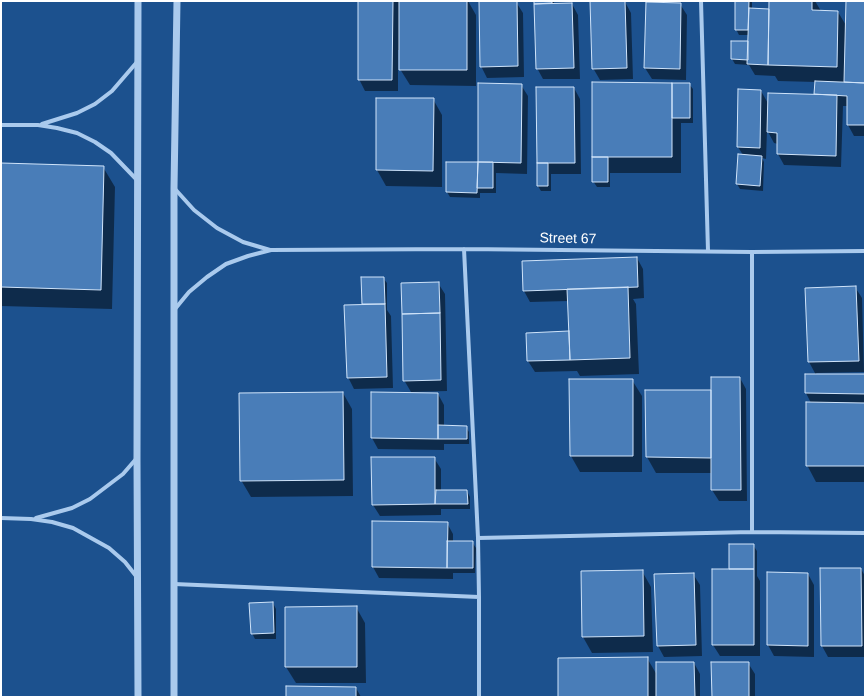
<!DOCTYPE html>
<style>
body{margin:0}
#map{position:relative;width:866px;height:698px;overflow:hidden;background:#1c518e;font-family:Helvetica,sans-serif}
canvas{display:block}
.frame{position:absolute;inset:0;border:2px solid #fff;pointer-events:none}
</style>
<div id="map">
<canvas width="866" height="698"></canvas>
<div class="frame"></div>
</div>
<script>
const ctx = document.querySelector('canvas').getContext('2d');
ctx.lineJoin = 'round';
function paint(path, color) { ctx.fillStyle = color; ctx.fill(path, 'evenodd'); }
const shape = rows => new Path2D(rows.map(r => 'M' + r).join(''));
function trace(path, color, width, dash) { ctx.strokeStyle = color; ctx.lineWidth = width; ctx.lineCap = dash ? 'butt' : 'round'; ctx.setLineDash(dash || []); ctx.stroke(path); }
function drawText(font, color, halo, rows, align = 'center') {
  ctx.font = font + ' Helvetica,sans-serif'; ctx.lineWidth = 3; ctx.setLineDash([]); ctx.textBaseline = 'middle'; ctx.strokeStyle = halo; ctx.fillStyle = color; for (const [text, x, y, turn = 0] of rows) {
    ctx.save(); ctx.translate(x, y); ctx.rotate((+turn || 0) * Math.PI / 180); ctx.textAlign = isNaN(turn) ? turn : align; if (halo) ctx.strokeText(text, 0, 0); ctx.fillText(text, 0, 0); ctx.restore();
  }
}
paint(shape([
 [359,1,468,1,476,15,476,86,410,85,400,69,400,50,398,50,398,91,365,91,359,79],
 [480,1,516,2,523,13,524,77,487,78,481,66],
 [535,1,554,1,554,4,572,4,578,15,580,79,543,79,537,68],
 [591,1,625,2,631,13,633,79,600,80,593,68],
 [647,1,666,1,666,3,680,4,687,15,686,80,652,79,645,68],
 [736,1,752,1,752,9,770,12,770,1,815,1,821,11,838,12,847,27,847,1,865,1,865,136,854,136,848,125,848,106,843,106,841,167,784,165,778,154,778,144,774,143,767,130,766,159,762,158,764,162,763,191,740,189,737,184,743,155,738,147,761,91,769,105,815,95,816,82,778,81,775,76,755,75,749,65,735,64,732,59,749,42,749,35,739,35,736,29],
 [593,83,689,84,693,89,693,123,681,123,681,173,610,173,610,187,597,187,593,181],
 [521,85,528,96,527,174,496,173,496,193,480,193,480,198,450,197,447,192,479,163],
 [574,88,580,99,581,174,551,174,551,191,541,191,538,186],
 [377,99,433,99,442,115,442,187,386,186,377,170],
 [1,164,103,167,115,187,112,309,1,306],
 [637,258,643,269,644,298,633,299,636,304,639,374,580,376,577,371,535,372,528,361,527,334,570,336,569,301,530,302,524,291],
 [362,278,383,278,387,283,387,310,391,316,393,388,354,389,348,377,363,305],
 [438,283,445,294,447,391,411,392,404,380],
 [855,287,862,298,864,372,816,373,817,375,865,375,865,482,816,482,807,465,811,403,806,393,806,375,816,375,809,362],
 [740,378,746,389,747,501,719,501,712,490,712,473,656,473,647,457,646,391,712,391],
 [570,380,632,380,642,396,642,472,580,472,571,456],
 [343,393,352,409,353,496,251,497,241,480],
 [438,394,444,405,444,426,466,427,469,432,469,444,444,444,444,450,378,449,372,438],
 [434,458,441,469,441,491,467,491,470,497,470,509,441,509,441,515,380,516,373,505],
 [447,523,453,534,453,542,472,542,476,548,475,573,453,573,453,579,379,578,373,567],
 [753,545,757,551,757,576,760,581,760,656,720,656,713,645],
 [821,569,861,569,865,576,865,657,828,657,822,646],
 [642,571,651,587,653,652,592,653,583,637],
 [768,573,808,574,814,585,814,657,774,656,768,645],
 [693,574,700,585,702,656,664,657,658,646],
 [273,603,276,609,276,639,255,639,252,633],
 [356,607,365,623,366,683,296,683,286,667,286,608],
 [647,658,657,675,694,663,700,674,700,697,559,697],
 [748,663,755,674,755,697,713,697],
 [356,688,361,697,287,697]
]), '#0007');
const building = shape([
 [358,1,393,1,392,80,358,80,358,1],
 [399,1,467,1,467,70,399,70,399,1],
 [479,1,517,1,518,66,480,67,479,1],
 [534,1,552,1,552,3,534,4,534,1],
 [590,1,625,1,627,68,592,69,590,1],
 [735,1,749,1,748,30,735,30,735,1],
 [769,1,812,1,812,10,838,11,837,67,768,65,769,1],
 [846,1,865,1,865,83,844,82,846,1],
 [646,2,681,3,680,69,644,68,646,2],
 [572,3,574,68,536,69,534,4,572,3],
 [749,8,769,9,768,65,747,64,749,8],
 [731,41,748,41,748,60,731,59,731,41],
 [815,81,865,83,865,125,847,125,847,96,814,94,815,81],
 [592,82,672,83,672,157,592,157,592,82],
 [478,83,522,84,521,163,478,162,478,83],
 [672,83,690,83,690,118,672,118,672,83],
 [536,87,574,87,575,163,537,163,536,87],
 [738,89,761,90,760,148,737,147,738,89],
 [768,93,837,95,836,156,777,154,777,133,767,132,768,93],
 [376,98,434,98,433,171,376,170,376,98],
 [738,154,762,156,760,186,736,184,738,154],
 [592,157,608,157,608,182,592,182,592,157],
 [446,162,478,162,477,193,446,192,446,162],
 [478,162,493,162,493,188,477,188,478,162],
 [1,163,104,166,101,290,1,287,1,163],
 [537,163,548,163,548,186,537,186,537,163],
 [637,257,638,287,523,291,522,261,637,257],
 [361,277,384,277,385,304,362,304,361,277],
 [439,282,440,313,402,314,401,283,439,282],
 [856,286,859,361,808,362,805,288,856,286],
 [628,287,630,358,570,360,567,289,628,287],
 [385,304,387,377,347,378,344,305,385,304],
 [440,313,441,380,403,381,402,314,440,313],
 [569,331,570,360,527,361,526,333,569,331],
 [805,374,865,374,865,394,805,393,805,374],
 [711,377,740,377,741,490,711,490,711,377],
 [569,379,633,379,633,456,570,456,569,379],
 [645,390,711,390,711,458,646,457,645,390],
 [343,392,344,480,240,481,239,393,343,392],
 [371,392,438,393,438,439,371,438,371,392],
 [806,402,865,403,865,466,806,466,806,402],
 [438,425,467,426,467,439,438,439,438,425],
 [371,457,435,457,435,504,372,505,371,457],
 [436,490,467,490,468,504,435,504,436,490],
 [372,521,448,522,447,568,372,567,372,521],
 [447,541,473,541,473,568,447,568,447,541],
 [729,544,754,544,754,569,729,569,729,544],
 [820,568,861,568,862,646,821,646,820,568],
 [712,569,754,569,754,645,712,645,712,569],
 [643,570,644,636,582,637,581,571,643,570],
 [767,572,808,573,808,646,767,645,767,572],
 [694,573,696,645,657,646,654,574,694,573],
 [273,602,274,633,251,634,249,603,273,602],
 [357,606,357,667,285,667,285,607,357,606],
 [648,657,648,697,558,697,558,658,648,657],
 [656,662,694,662,695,697,656,697,656,662],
 [711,662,749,662,749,697,712,697,711,662],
 [286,686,356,687,356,697,286,697,286,686]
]);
paint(building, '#497db8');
trace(building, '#d0e4fa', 1);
trace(shape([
 [701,1,708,251],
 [42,124,77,113,95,104,112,91,137,62],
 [1,125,38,125,57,128,77,133,95,142,111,153,137,180],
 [175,189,194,210,217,228,243,242,270,250],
 [464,249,478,538,479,597,479,697],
 [752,252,752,532],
 [175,309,189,292,207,277,226,264,248,256,271,250,464,249,752,252,865,251],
 [1,518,31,519,52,522,73,528,109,548,125,562,136,576],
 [36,518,72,508,90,499,123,474,136,459],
 [478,538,752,532,865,533],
 [174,584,479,597]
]), '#aacaed', 4);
trace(shape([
 [138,697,137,458,138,1],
 [174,697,174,188,177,1]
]), '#aacaed', 7);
drawText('14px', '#fff', '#1c518e', [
 ["Street 67",568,239,1]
]);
</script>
